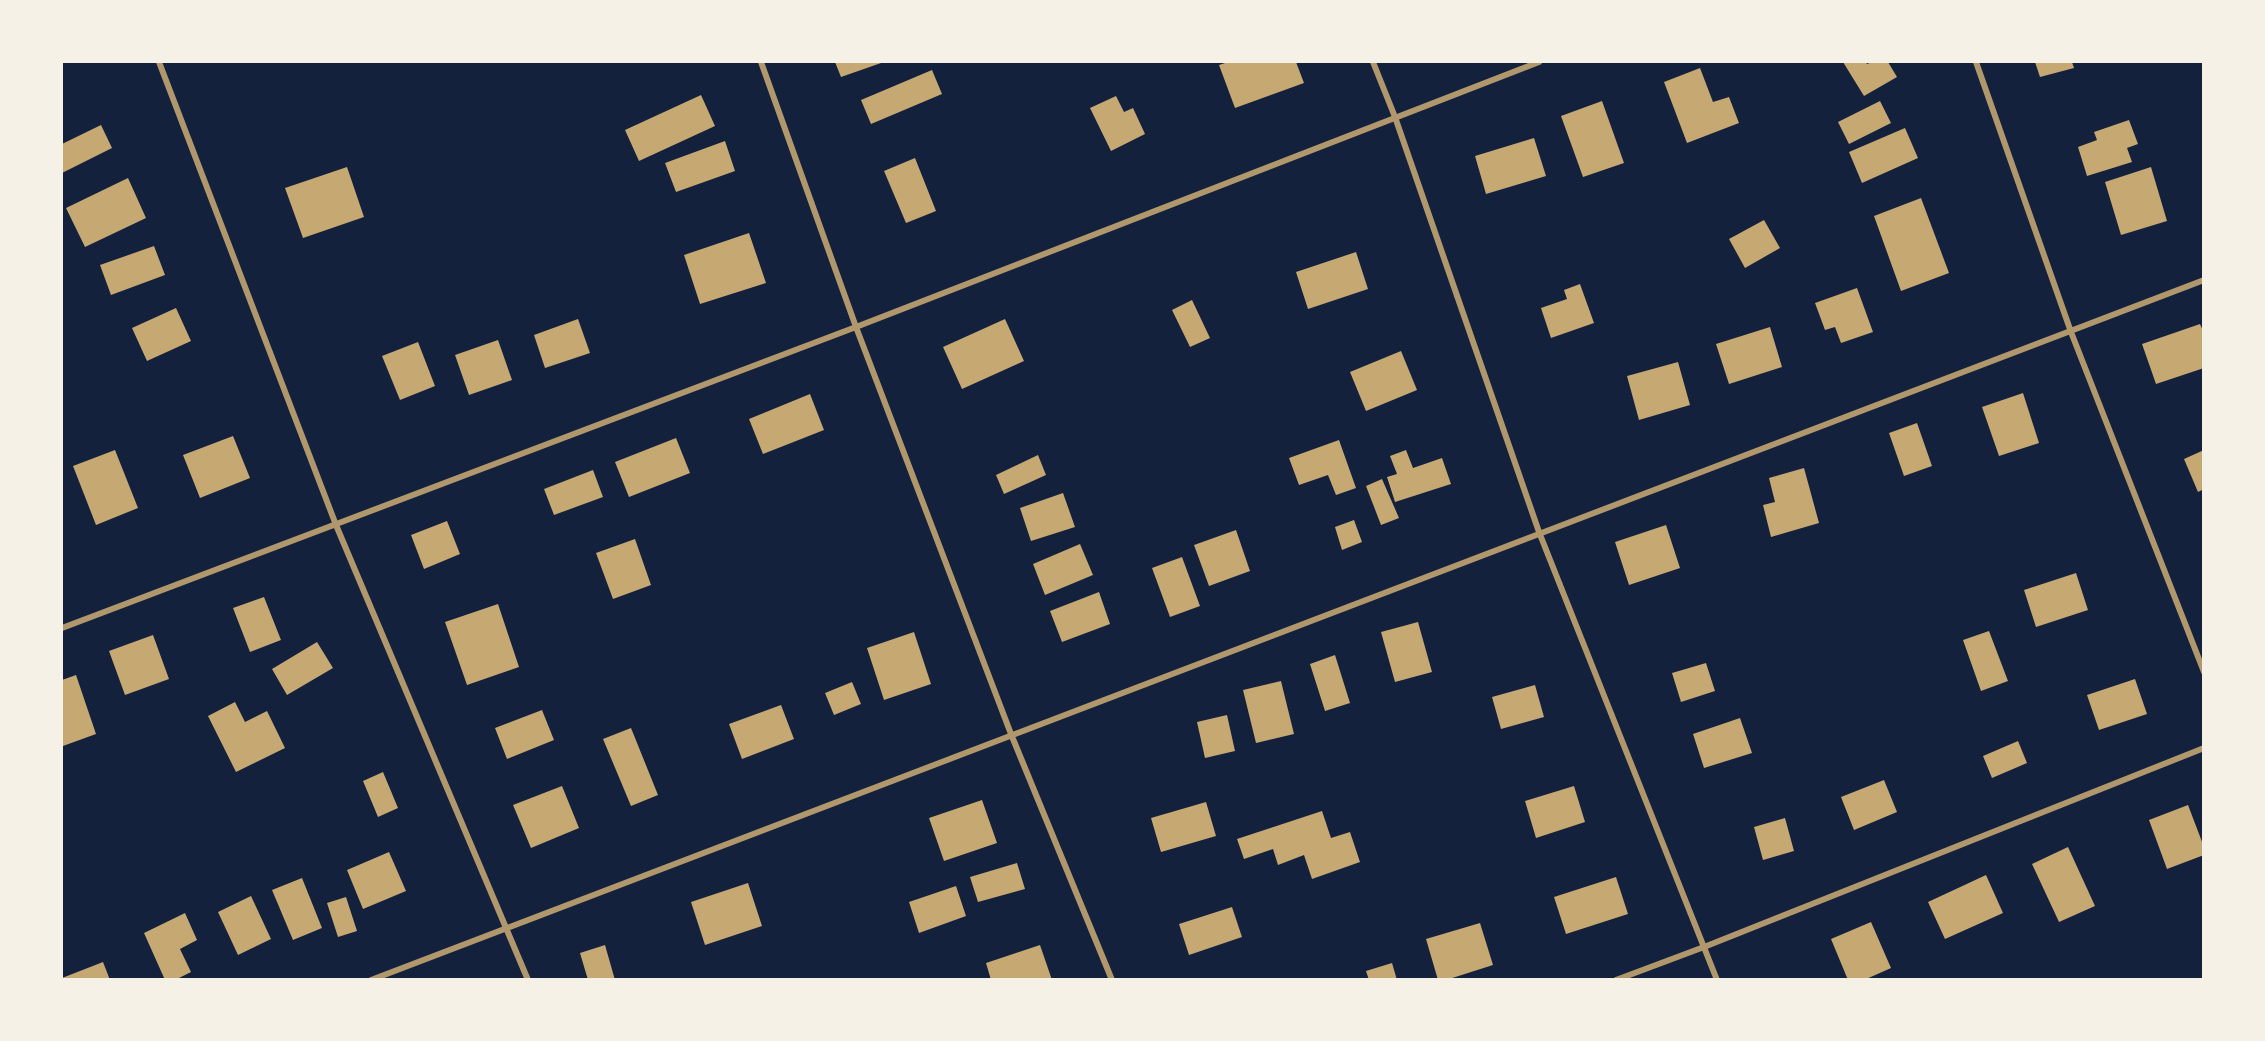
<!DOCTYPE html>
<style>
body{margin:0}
#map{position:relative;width:2265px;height:1041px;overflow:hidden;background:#14213d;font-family:Roboto,sans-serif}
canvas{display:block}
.frame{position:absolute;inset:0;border:63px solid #f6f1e7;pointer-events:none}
</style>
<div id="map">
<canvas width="2265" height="1041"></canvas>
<div class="frame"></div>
</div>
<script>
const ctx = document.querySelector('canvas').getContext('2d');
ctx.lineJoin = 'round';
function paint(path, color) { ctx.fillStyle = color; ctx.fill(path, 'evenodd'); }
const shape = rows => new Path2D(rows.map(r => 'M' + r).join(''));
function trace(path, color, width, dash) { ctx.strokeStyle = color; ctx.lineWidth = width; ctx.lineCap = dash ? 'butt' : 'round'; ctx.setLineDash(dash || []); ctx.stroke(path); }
paint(shape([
 [835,62,884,62,841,77],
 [1228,62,1296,62,1304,83,1235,108,1219,65],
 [1843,62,1866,62,1867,64,1872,62,1888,62,1897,77,1864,96],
 [2035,62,2072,62,2074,68,2040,77],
 [1700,68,1713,102,1729,97,1739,123,1687,143,1664,82],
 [932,70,942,94,871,124,861,100],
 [701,95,715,126,639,161,625,130],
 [1116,96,1124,112,1133,108,1145,134,1111,151,1090,108],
 [1602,101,1624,163,1583,177,1561,116],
 [1880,101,1891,123,1849,144,1838,122],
 [2129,120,2138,144,2127,148,2132,162,2087,176,2078,147,2097,140,2094,132],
 [101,125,112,148,62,173,62,144],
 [1905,128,1918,158,1862,183,1849,152],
 [1534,138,1546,176,1486,194,1475,156],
 [725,141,735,171,676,192,665,163],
 [915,158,936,211,906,223,884,171],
 [347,167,364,217,303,238,285,188],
 [2151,167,2167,221,2121,235,2105,182],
 [128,178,146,218,85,247,66,208],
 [1921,198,1949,273,1901,291,1874,216],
 [1764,220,1780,248,1745,268,1729,239],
 [749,233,766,283,700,304,684,255],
 [154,246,165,275,111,295,100,265],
 [1356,252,1368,289,1308,309,1296,272],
 [1580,284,1594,323,1551,338,1541,308,1567,299,1564,290],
 [1857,288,1873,332,1841,343,1835,327,1825,330,1815,303],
 [1192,300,1210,338,1190,347,1172,310],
 [176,308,191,341,147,361,132,328],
 [578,319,590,353,545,368,534,335],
 [1005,319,1024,361,962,389,943,347],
 [2200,324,2204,333,2204,368,2156,384,2142,344],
 [1770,327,1782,367,1729,384,1716,344],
 [498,340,512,380,469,395,455,355],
 [418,342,435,386,400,400,382,356],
 [1401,351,1417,390,1366,411,1350,372],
 [1678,362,1690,405,1639,420,1627,376],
 [2023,393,2039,443,1999,456,1982,407],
 [810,394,824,430,763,454,749,419],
 [1917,423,1932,466,1904,476,1889,433],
 [233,436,250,478,200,498,183,455],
 [676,438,690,473,629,497,615,462],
 [1339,440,1356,488,1336,495,1328,475,1299,485,1289,458],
 [115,450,138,508,96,525,73,466],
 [1406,450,1413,468,1442,458,1451,484,1395,502,1387,477,1397,474,1390,456],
 [2204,450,2204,489,2198,492,2184,459],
 [1038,455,1046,475,1004,494,996,475],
 [1804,468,1819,523,1771,537,1763,505,1775,502,1769,478],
 [593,470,603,497,554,515,544,489],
 [1382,479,1399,518,1381,525,1366,486],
 [1063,493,1075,527,1031,541,1020,508],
 [1354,520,1362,542,1342,550,1335,527],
 [447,521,460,554,424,569,411,535],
 [1666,525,1680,568,1629,585,1615,542],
 [1236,530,1250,571,1209,586,1194,545],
 [635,539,651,585,613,599,596,553],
 [1080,544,1093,575,1045,595,1033,564],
 [1182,557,1200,606,1170,617,1152,568],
 [2076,573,2088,610,2036,627,2024,590],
 [1099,592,1110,624,1062,642,1050,611],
 [264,597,281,640,250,652,233,608],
 [498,604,519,667,467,685,445,622],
 [1418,622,1432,672,1395,682,1381,632],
 [1989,631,2008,681,1981,691,1963,640],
 [914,632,931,684,884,700,867,648],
 [153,635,169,679,125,695,109,651],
 [317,642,333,668,287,695,272,669],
 [1335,655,1350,703,1325,711,1310,664],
 [1706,663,1715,691,1681,702,1672,673],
 [76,675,96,734,63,746,62,740,62,680],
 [2135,679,2147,714,2099,730,2087,695],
 [1281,681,1294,734,1256,743,1243,690],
 [852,682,861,704,834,715,825,693],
 [1535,685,1544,717,1501,729,1492,697],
 [235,702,245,722,267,711,285,748,236,772,208,716],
 [781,705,794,739,742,759,729,724],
 [542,710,554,740,507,759,495,728],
 [1227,715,1235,751,1205,758,1197,722],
 [1740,718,1752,753,1704,768,1693,734],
 [631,728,658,795,631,806,603,739],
 [2018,741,2027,763,1992,778,1983,756],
 [383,772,398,808,378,817,363,781],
 [1884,780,1897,812,1854,830,1841,797],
 [562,786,579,828,531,848,513,805],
 [1574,786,1585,822,1536,838,1525,801],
 [982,800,997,843,944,861,929,818],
 [1206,802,1216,836,1161,852,1151,818],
 [2188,805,2204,847,2204,855,2167,869,2149,820],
 [1322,811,1331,838,1350,832,1360,862,1312,879,1304,855,1278,865,1273,849,1244,859,1237,839],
 [1785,818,1794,851,1763,860,1754,827],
 [2068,847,2095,906,2059,922,2032,864],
 [389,852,406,891,363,909,347,870],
 [1017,863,1025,889,978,902,970,877],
 [1986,875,2003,913,1945,939,1928,902],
 [1616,877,1628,914,1566,934,1554,897],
 [302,878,322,928,293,940,272,890],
 [748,883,762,926,705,945,691,902],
 [956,886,966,916,919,933,909,902],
 [251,896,271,939,238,955,218,912],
 [346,897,357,931,338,937,327,903],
 [1232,907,1242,937,1189,955,1179,924],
 [185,913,197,940,180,949,191,972,175,980,165,980,144,933],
 [1871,922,1891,968,1864,980,1848,980,1831,939],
 [1480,923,1493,965,1446,980,1438,980,1426,939],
 [605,945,615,980,588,980,580,953],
 [1040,945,1052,980,991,980,986,963],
 [103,962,110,980,62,980,62,978],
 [1392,963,1397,980,1369,980,1366,971]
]), '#c6a872');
trace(shape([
 [159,62,336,525,528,980],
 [761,62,856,327,1011,734,1112,980],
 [1373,62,1395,117,1539,532,1717,980],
 [1976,62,2071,332,2204,672],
 [62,628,856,327,1539,62],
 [371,980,2204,280],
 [1616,980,1704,947,2204,748]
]), '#b1986c', 6);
</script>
